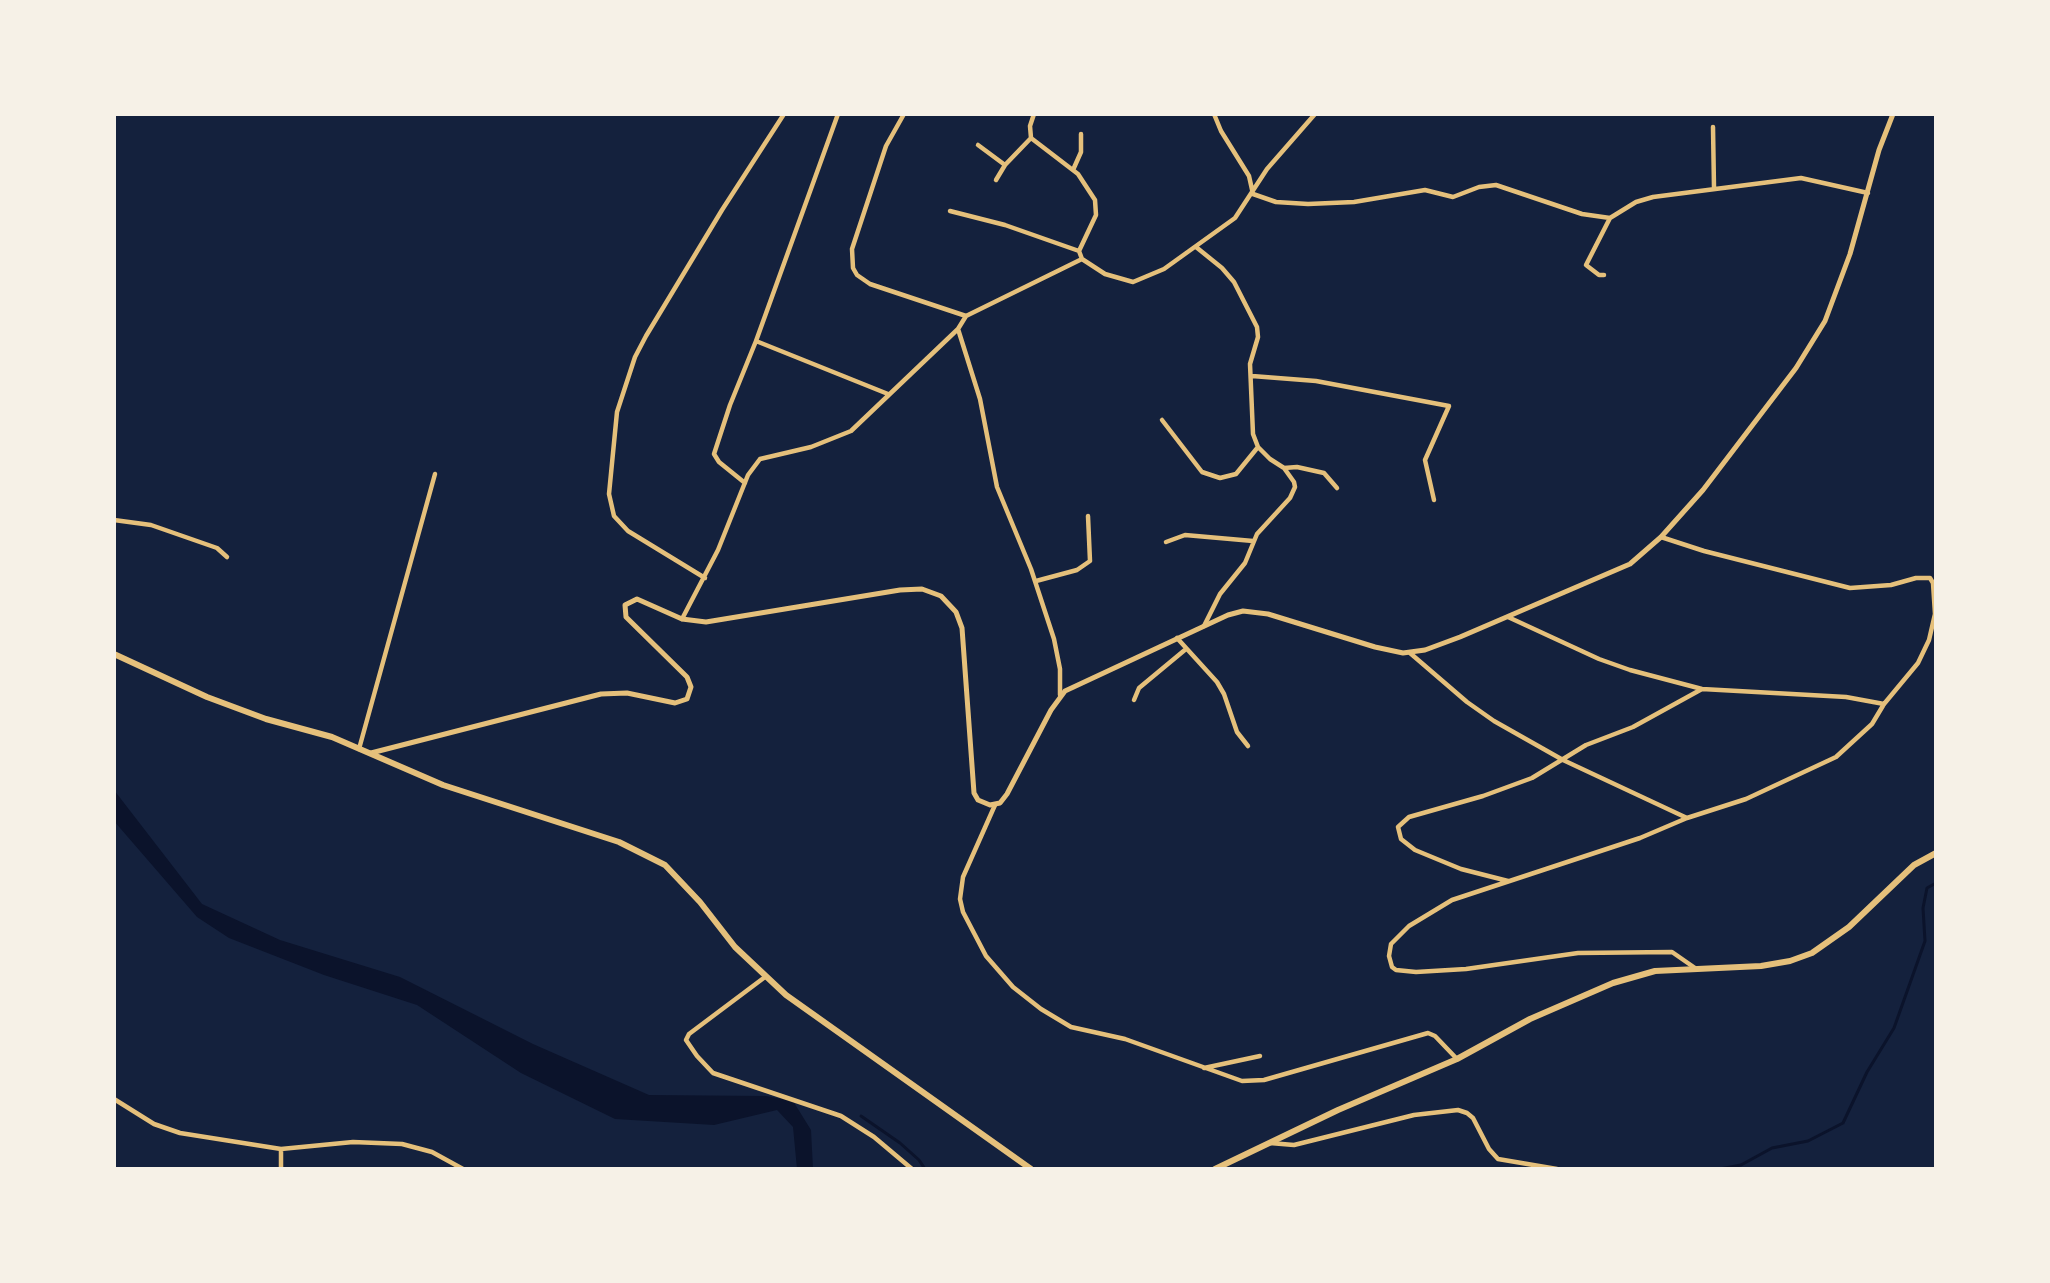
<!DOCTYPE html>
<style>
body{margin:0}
#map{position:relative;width:2050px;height:1283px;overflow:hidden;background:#14213d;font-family:Merriweather,serif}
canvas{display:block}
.frame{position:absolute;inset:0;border:116px solid #f6f1e7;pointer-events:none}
</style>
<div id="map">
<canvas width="2050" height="1283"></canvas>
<div class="frame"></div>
</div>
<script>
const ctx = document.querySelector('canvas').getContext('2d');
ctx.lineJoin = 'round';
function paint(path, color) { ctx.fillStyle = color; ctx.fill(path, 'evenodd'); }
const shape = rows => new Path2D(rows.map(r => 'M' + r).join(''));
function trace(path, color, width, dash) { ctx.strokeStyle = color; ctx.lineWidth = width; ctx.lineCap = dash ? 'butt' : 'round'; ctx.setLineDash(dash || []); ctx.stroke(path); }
paint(shape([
 [114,790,202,904,280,940,400,977,533,1044,649,1095,766,1096,793,1101,811,1130,813,1169,797,1169,793,1127,777,1110,714,1125,615,1119,521,1073,417,1005,324,975,229,938,197,917,114,821]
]), '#0b132b');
trace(shape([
 [861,1116,900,1143,919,1160,925,1169],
 [1720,1169,1741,1165,1772,1148,1808,1141,1843,1123,1867,1072,1894,1028,1925,941,1923,908,1927,888,1936,883]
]), '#0b132b', 3);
trace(shape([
 [904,114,886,146,852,249,853,268,857,275,870,284,966,316],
 [1034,114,1030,126,1031,138,1078,174,1095,200,1096,215,1079,251,1082,259,1105,274,1133,282,1164,269,1235,218,1267,169,1315,114],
 [1214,114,1221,131,1249,176,1253,194,1276,202,1308,204,1354,202,1425,190,1453,197,1479,187,1496,185,1582,214,1610,218,1636,202,1653,197,1801,178,1868,193],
 [1713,127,1714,188],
 [978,145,1005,165],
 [1073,170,1081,152,1081,134],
 [996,180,1005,165,1031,138],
 [950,211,1005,225,1079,251],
 [1196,247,1222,268,1234,282,1257,327,1258,337,1250,364,1253,434,1258,447,1270,459,1284,468,1294,482,1295,487,1290,498,1257,534,1245,563,1220,594,1204,626],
 [1604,275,1599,275,1586,265,1610,218],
 [958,329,980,399,997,487,1031,569,1054,639,1060,669,1060,695],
 [756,341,838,114],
 [1252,376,1316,381,1449,406,1425,460,1434,500],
 [1162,420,1202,472,1220,478,1236,474,1258,447],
 [1284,468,1297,467,1324,473,1337,488],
 [745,483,719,462,714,454,730,405,756,341,888,394],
 [114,520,151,525,217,548,227,557],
 [1661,537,1704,551,1850,588,1891,585,1916,578,1930,578,1933,583,1935,614,1929,640,1918,663,1884,704,1872,724,1836,757,1746,799,1687,818,1640,838,1452,900,1409,926,1391,944,1389,956,1392,967,1396,970,1416,972,1466,969,1578,953,1672,952,1695,968],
 [1166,542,1185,535,1253,541],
 [705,578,628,531,614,516,609,494,617,412,635,357,646,336,722,210,784,114],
 [1036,581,1077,570,1090,561,1088,516],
 [1508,617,1599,659,1630,670,1702,689,1846,697,1884,704],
 [682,619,718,550,748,475,760,459,811,447,851,431,958,329,966,316,1082,259],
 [1177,638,1217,682,1224,694,1237,732,1248,746],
 [1410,653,1467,702,1494,721,1563,760,1687,818],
 [1134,700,1139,688,1186,649],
 [359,749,435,474],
 [995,805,963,877,960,899,963,912,986,956,1013,987,1041,1009,1071,1027,1125,1039,1242,1081,1264,1080,1428,1033,1435,1036,1457,1059],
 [1508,881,1461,869,1415,850,1401,839,1398,827,1409,817,1483,796,1532,778,1586,745,1633,727,1702,689],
 [765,977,689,1034,686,1040,697,1056,713,1073,841,1116,874,1137,912,1169],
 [1204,1068,1260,1056],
 [114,1099,154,1124,180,1133,281,1149,353,1142,402,1144,432,1152,463,1169],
 [1270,1143,1294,1145,1414,1115,1458,1110,1467,1113,1473,1118,1489,1149,1498,1159,1557,1169],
 [281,1149,281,1169]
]), '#e5c07b', 4.5);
trace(shape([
 [371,753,601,694,627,693,675,703,687,699,691,687,687,677,626,617,625,605,637,599,682,619,706,622,900,590,922,589,941,596,956,612,962,628,974,793,978,800,990,805,1000,803,1007,794,1051,710,1065,691,1228,615,1243,611,1268,614,1375,647,1403,653,1425,650,1460,637,1630,564,1661,537,1703,490,1796,368,1825,321,1850,254,1879,150,1893,114]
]), '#e5c07b', 5);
trace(shape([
 [114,654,207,697,266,719,332,737,443,785,619,842,665,865,700,902,735,947,786,995,1031,1169],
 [1215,1169,1338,1110,1457,1059,1530,1019,1613,983,1655,971,1761,966,1790,961,1812,953,1849,927,1914,865,1936,853]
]), '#e5c07b', 6);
</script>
